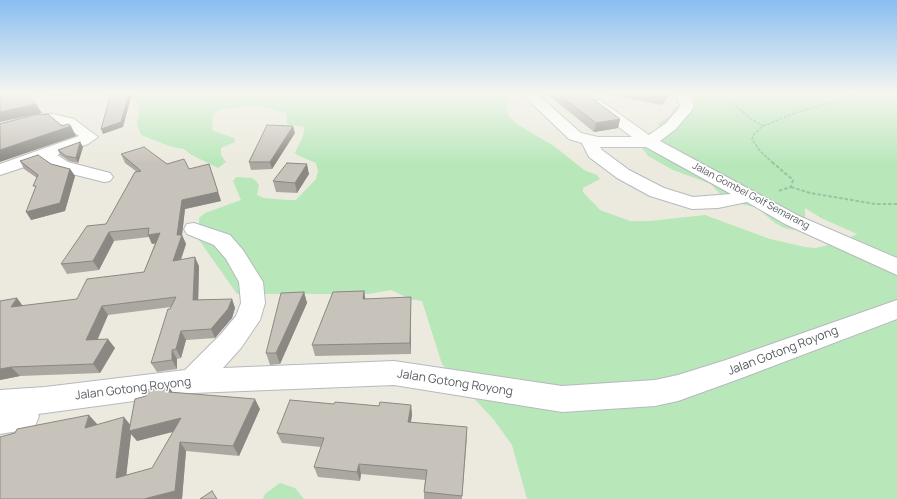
<!DOCTYPE html>
<style>
body{margin:0}
canvas{display:block;background:#eceade}
</style>
<canvas width="897" height="499"></canvas>
<script>
const ctx = document.querySelector('canvas').getContext('2d');
ctx.lineJoin = 'round';
function paint(path, color) { ctx.fillStyle = color; ctx.fill(path, 'evenodd'); }
const shape = rows => new Path2D(rows.map(r => 'M' + r).join(''));
function trace(path, color, width, dash) { ctx.strokeStyle = color; ctx.lineWidth = width; ctx.lineCap = dash ? 'butt' : 'round'; ctx.setLineDash(dash || []); ctx.stroke(path); }
function drawText(font, color, halo, rows, align = 'center') {
  ctx.font = font + ' Manrope,sans-serif'; ctx.lineWidth = 3; ctx.setLineDash([]); ctx.textBaseline = 'middle'; ctx.strokeStyle = halo; ctx.fillStyle = color; for (const [text, x, y, turn = 0] of rows) {
    ctx.save(); ctx.translate(x, y); ctx.rotate((+turn || 0) * Math.PI / 180); ctx.textAlign = isNaN(turn) ? turn : align; if (halo) ctx.strokeText(text, 0, 0); ctx.fillText(text, 0, 0); ctx.restore();
  }
}
paint(shape([
 [46,94,506,94,509,100,507,111,509,117,520,126,554,146,584,170,597,175,600,179,583,188,583,192,600,210,630,221,650,221,705,215,770,239,805,247,816,248,840,242,857,234,821,218,805,208,805,222,794,230,784,228,775,223,757,208,734,202,719,193,711,184,673,170,648,156,642,148,667,135,658,124,671,115,674,107,696,103,689,94,897,94,897,499,527,499,512,445,494,420,442,364,422,301,410,299,391,290,369,294,237,294,199,240,199,218,205,213,241,200,233,181,236,177,252,178,256,181,259,185,257,195,264,198,287,200,296,200,316,179,318,171,316,163,297,155,295,153,302,138,305,127,287,124,286,113,257,105,218,110,213,116,212,129,214,131,234,138,235,142,221,148,221,155,226,162,218,168,190,154,184,149,172,147,141,135,137,124,140,104,133,100,99,96],
 [280,483,295,488,304,499,263,499,265,494]
]), '#b8e7ba');
const minor = shape([
 [522,94,537,94,581,133,598,137,632,137,590,106,588,103,590,100,600,100,649,135,666,123,678,109,680,105,675,94,689,94,694,105,692,110,676,129,660,141,799,216,897,258,897,275,785,224,747,202,718,208,692,209,650,196,617,178,589,157,582,143,569,139,522,94],
 [600,147,646,147,731,194,693,197,664,188,629,170,602,150,600,147],
 [53,114,74,119,98,137,88,144,57,155,68,162,110,173,113,177,110,181,104,182,56,170,43,161,0,175,0,164,79,136,64,125,53,122,39,123,0,134,0,124,38,115,53,114],
 [194,223,230,235,243,250,263,282,265,303,260,320,241,348,223,368,394,361,562,386,655,380,678,375,726,360,897,300,897,319,739,379,678,401,655,406,562,412,394,385,193,393,38,414,39,416,35,426,24,430,0,434,0,390,45,387,185,370,221,334,236,316,241,303,239,282,226,259,214,245,187,234,184,229,187,224,194,223]
]);
trace(minor, '#b6b9bf', 2);
trace(shape([
 [717,94,729,100,751,119,763,126],
 [773,163,760,151,752,139,754,134,763,126,795,113,859,94]
]), '#91c7a3', 1.5, [3, 1.5]);
trace(shape([
 [772,162,793,180,791,187,778,191],
 [791,187,810,193,875,204,897,204]
]), '#91c7a3', 2, [3.5, 2]);
paint(minor, '#fff');
paint(shape([
 [547,94,588,94,590,97,620,119,618,128,594,132],
 [605,94,669,94,662,105],
 [295,133,272,169,251,170,249,162],
 [80,142,83,147,78,163,69,161,60,155,58,150],
 [121,154,189,169,212,173,221,201,185,209,182,235,186,244,181,260,199,266,198,300,232,299,235,308,232,318,215,338,186,340,181,358,177,359,177,369,157,372,151,363,171,307,108,315,98,339,115,348,100,373,20,376,0,380,0,301,17,298,23,306,77,299,144,272,155,243,152,244,149,237,114,241,99,270,67,274,61,264,106,224,137,172,125,163],
 [20,161,51,164,70,169,75,176,65,211,31,220,37,178,24,169],
 [309,174,297,193,276,192,273,181],
 [364,291,365,299,411,308,411,354,315,356,312,345],
 [304,292,307,303,280,364,270,365,266,353],
 [173,392,260,409,239,456,186,451,182,499,0,499,98,425,130,425],
 [173,432,152,468,126,475,131,434,137,441],
 [334,404,379,406,411,405,412,415,411,422,467,437,462,499,424,499,424,492,425,480,361,474,360,481,318,477,314,467,321,447,282,443,277,433]
]), '#aba8a1');
paint(shape([
 [129,94,132,94,123,127,103,134,101,129],
 [667,94,669,94,662,105,665,97],
 [36,104,42,113,0,122,0,112],
 [620,119,618,128,594,132,596,123],
 [71,126,76,136,0,162,0,150],
 [293,126,295,133,272,169,270,162],
 [80,142,83,147,78,163,76,158],
 [209,164,221,201,185,209,182,235,186,244,177,270,173,261,182,200],
 [307,164,309,174,297,193,295,183],
 [70,169,75,176,65,211,31,220,26,212],
 [109,232,114,241,99,270,93,261],
 [160,233,164,242,152,244,148,235],
 [195,257,199,266,198,309,193,300],
 [364,291,366,302,363,299],
 [304,292,307,303,280,364,276,353],
 [411,297,411,354,410,343],
 [17,298,24,308,11,307],
 [232,299,235,308,232,318,215,338,211,329],
 [102,306,108,315,93,349,86,340],
 [181,331,186,340,181,358,176,349],
 [108,339,115,348,100,373,93,364],
 [172,350,177,359,177,369,172,360],
 [11,367,20,376,0,380,0,369],
 [169,387,176,397,169,392],
 [255,399,260,409,239,456,233,446],
 [411,405,412,415,409,432,408,422],
 [89,415,98,425,85,428],
 [124,417,132,427,181,418,187,428,137,441,131,434,125,487,116,478],
 [180,442,186,451,182,499,144,499],
 [359,464,361,474,360,481,357,472]
]), '#8b8883');
const building = shape([
 [0,94,25,94,36,104,0,112,0,94],
 [111,94,129,94,121,122,101,129,111,94],
 [558,94,588,94,590,97,620,119,596,123,558,94],
 [650,94,667,94,665,97,650,94],
 [48,114,62,126,68,124,71,126,0,150,0,124,34,115,48,114],
 [267,125,293,126,270,162,249,162,267,125],
 [80,142,76,158,66,156,58,150,80,142],
 [144,147,167,164,184,159,189,169,209,164,218,192,182,200,177,235,182,235,173,261,195,257,193,300,232,299,228,309,211,329,181,331,176,349,172,350,172,360,151,363,168,309,170,309,176,297,102,306,86,340,108,339,93,364,11,367,0,369,0,301,17,298,11,307,77,299,87,279,144,272,160,233,148,235,149,228,109,232,93,261,61,264,87,226,106,224,135,172,141,171,121,154,144,147],
 [38,155,51,164,70,169,60,203,26,212,36,186,33,186,38,175,20,161,38,155],
 [287,163,307,164,295,183,273,181,287,163],
 [364,291,363,299,411,297,410,343,312,345,333,292,364,291],
 [304,292,276,353,266,353,281,293,304,292],
 [169,387,169,392,255,399,233,446,180,442,175,491,144,499,0,499,0,437,15,433,17,429,89,415,85,428,124,417,116,478,152,468,181,418,129,431,135,399,146,396,147,390,169,387],
 [290,400,334,404,335,402,379,406,380,402,411,405,408,422,467,427,462,496,424,492,427,470,359,464,357,472,314,467,324,438,277,433,290,400],
 [212,491,217,499,200,499,212,491]
]);
paint(building, '#c7c3bb');
trace(building, '#8b8883', 1);
const sky = ctx.createLinearGradient(0, 0, 0, 164);
sky.addColorStop(0, '#89bef1');
sky.addColorStop(0.57, '#f6f6f0');
sky.addColorStop(1, '#f6f6f000');
ctx.fillStyle = sky;
ctx.fillRect(0, 0, 897, 164);
drawText('10px', '#575b61', '#fff', [
 ["Jalan Gombel Golf Semarang",751,196,28]
]);
drawText('12px', '#575b61', '#fff', [
 ["Jalan Gotong Royong",783,351,-21],
 ["Jalan Gotong Royong",455,383,9],
 ["Jalan Gotong Royong",133,389,-7]
]);
</script>
